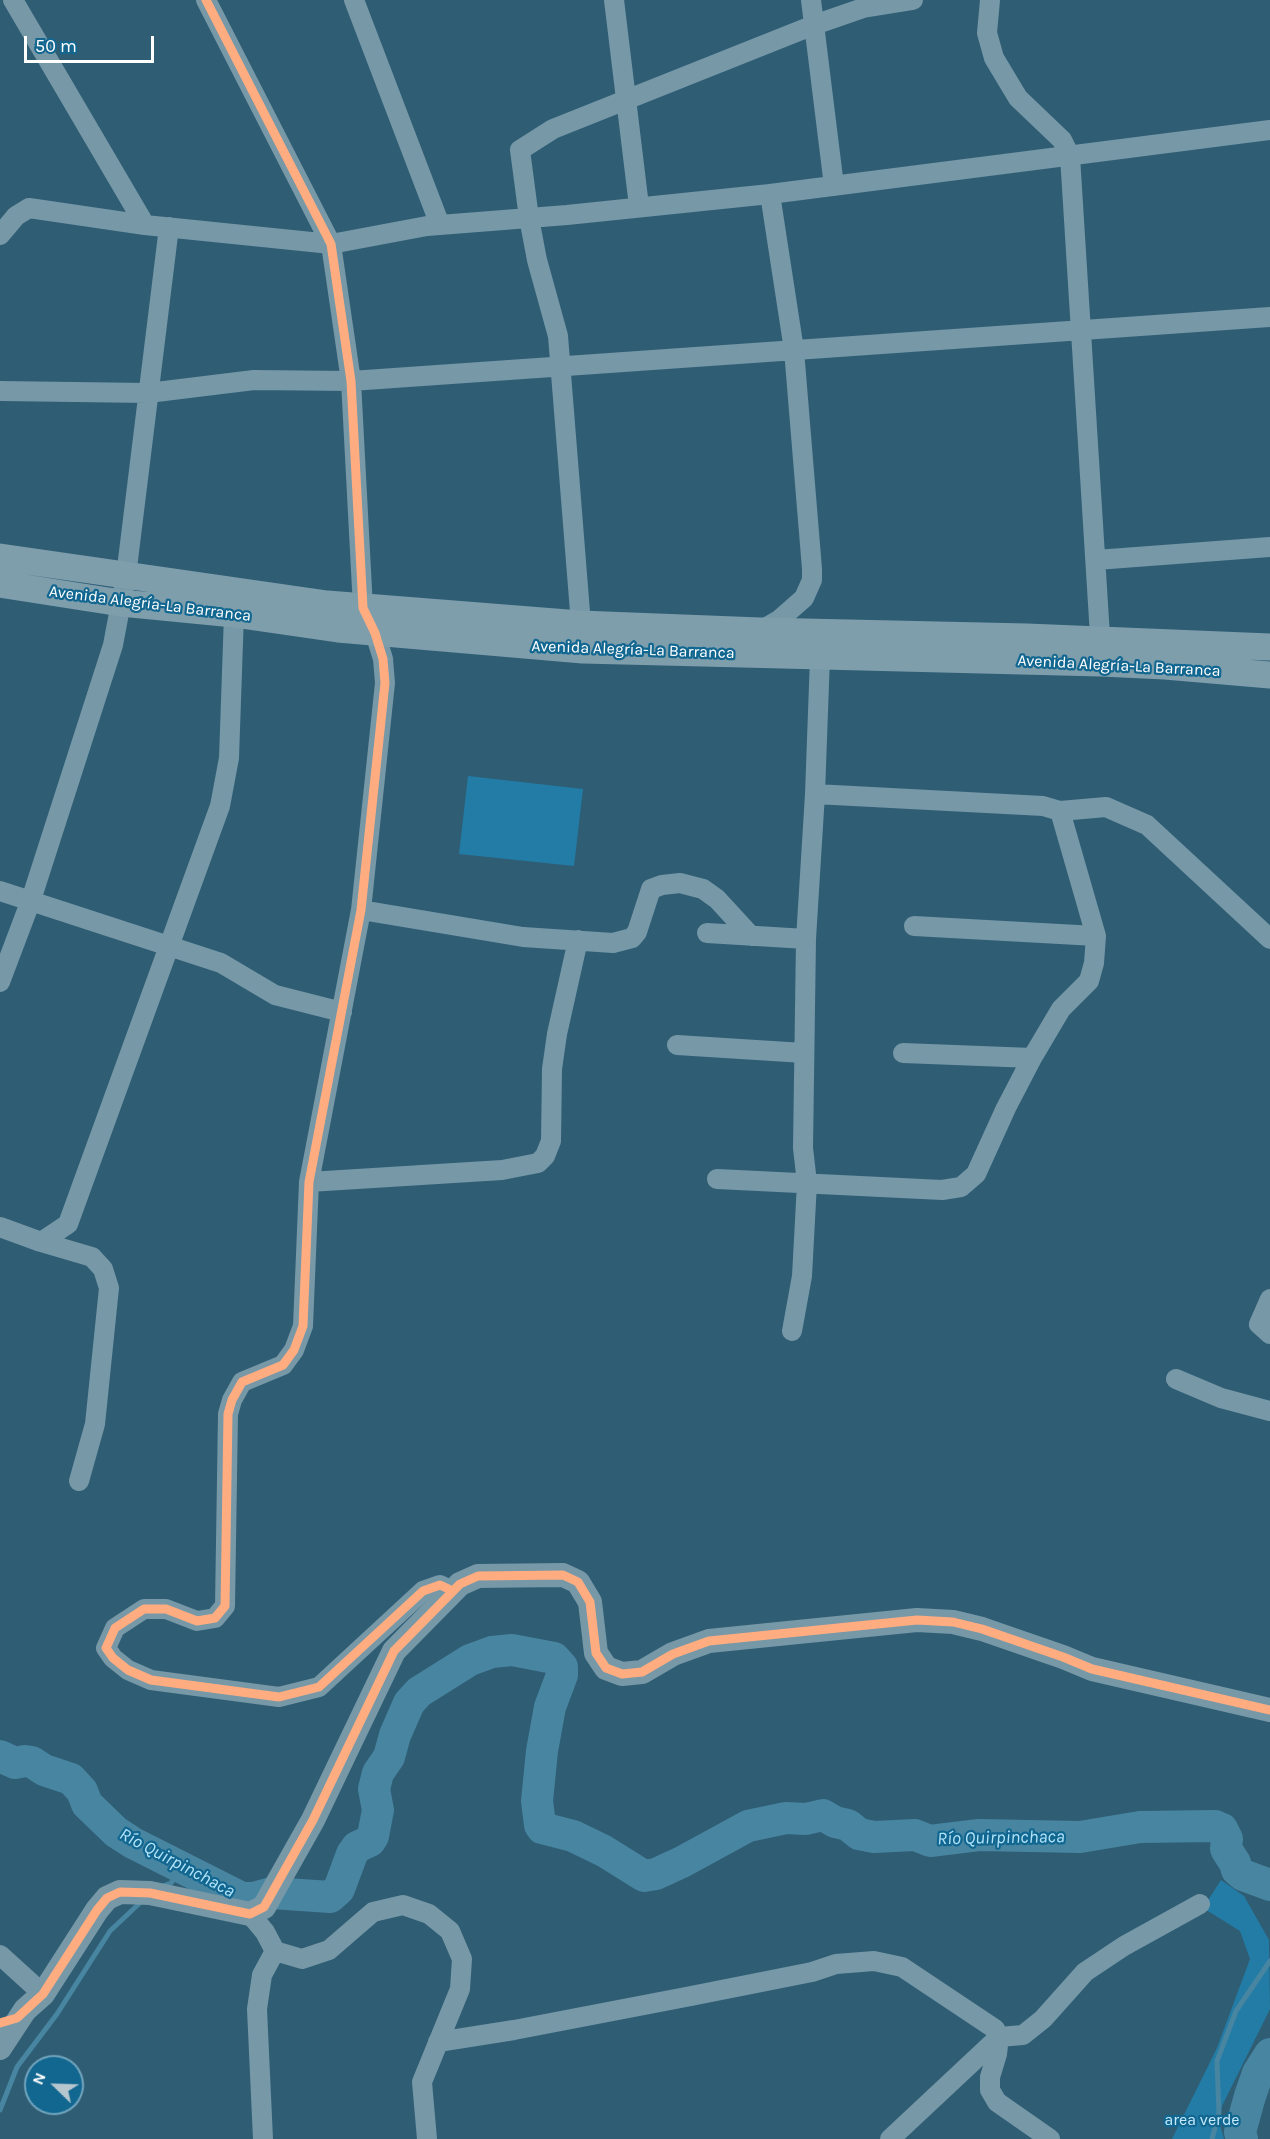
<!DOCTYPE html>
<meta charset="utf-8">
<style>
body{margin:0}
#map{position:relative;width:1270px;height:2139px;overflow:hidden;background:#2f5d74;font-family:Karla,sans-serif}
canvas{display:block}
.north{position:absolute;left:24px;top:2055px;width:60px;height:60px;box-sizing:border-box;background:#126791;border:2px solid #71a4bd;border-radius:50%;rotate:293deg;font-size:16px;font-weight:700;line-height:24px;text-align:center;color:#fff}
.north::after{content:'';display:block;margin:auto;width:21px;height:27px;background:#b6c6ce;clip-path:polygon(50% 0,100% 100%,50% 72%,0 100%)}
.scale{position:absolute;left:24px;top:36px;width:130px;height:27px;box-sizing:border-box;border:3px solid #fff;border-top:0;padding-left:8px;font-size:18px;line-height:21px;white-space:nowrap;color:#fff;-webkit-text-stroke:4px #126791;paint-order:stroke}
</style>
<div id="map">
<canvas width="1270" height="2139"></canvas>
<div class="north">N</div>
<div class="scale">50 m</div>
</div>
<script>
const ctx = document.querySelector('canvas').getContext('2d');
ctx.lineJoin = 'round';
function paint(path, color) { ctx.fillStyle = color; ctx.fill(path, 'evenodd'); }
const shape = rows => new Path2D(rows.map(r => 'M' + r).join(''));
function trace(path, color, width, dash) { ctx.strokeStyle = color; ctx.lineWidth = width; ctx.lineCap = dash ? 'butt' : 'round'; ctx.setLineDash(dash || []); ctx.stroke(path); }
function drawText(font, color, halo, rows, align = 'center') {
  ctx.font = font + ' Karla,sans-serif'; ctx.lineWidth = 4.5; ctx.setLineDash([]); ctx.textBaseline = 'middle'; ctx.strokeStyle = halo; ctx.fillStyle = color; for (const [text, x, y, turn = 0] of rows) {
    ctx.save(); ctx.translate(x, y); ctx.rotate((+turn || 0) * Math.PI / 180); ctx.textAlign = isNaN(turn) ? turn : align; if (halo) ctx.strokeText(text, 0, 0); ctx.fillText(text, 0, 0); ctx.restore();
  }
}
paint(shape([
 [468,776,583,789,574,866,459,854],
 [1221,1880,1244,1896,1269,1940,1270,2009,1222,2106,1219,2121,1224,2139,1172,2139,1217,2048,1250,1959,1240,1931,1203,1908]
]), '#237ca6');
trace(shape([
 [163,1886,171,1883,182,1867],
 [0,2110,17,2067,57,2014,110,1931,143,1900],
 [1212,2139,1219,2113,1217,2061,1236,2011,1270,1961]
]), '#4885a1', 5);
trace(shape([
 [0,1756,15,1763,25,1761,32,1762,44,1770,71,1779,82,1791,87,1804,116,1832,133,1843,242,1898,254,1898,272,1893,330,1897,339,1889,352,1854,357,1847,370,1841,373,1836,378,1810,374,1789,378,1773,389,1757,395,1735,409,1703,419,1692,470,1660,492,1652,512,1650,554,1658,562,1667,562,1675,550,1707,542,1751,537,1801,540,1825,542,1828,573,1836,604,1851,644,1876,656,1874,682,1862,748,1826,786,1818,806,1819,823,1815,835,1822,848,1825,859,1834,874,1837,915,1835,930,1841,979,1835,1080,1837,1140,1827,1215,1826,1222,1829,1227,1839,1226,1849,1235,1863,1237,1870,1243,1875,1270,1885],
 [1242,2139,1240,2132,1250,2096,1258,2073,1270,2054]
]), '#4885a1', 32);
trace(shape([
 [13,0,145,225],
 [206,0,331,244,351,381,363,608,375,633,383,659,385,683,361,910,309,1182,303,1326,294,1350,283,1365,242,1382,232,1400,228,1414,225,1606,215,1618,197,1621,166,1609,144,1609,115,1628,106,1648,113,1658,128,1670,151,1680,279,1697,319,1687,423,1591,440,1585,453,1591],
 [354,0,440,225],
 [614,0,639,206],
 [811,0,834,186],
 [990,0,987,33,994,58,1018,98,1062,140,1070,156,1101,652],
 [0,235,16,216,29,208,145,225,331,244,427,226,567,215,770,194,1270,130],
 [0,391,148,393,254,380,351,381,1270,317],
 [1096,560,1270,547],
 [760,631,779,620,804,598,812,580,812,569,794,350,770,194],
 [582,637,558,336,537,260,529,218,520,150,553,129,814,25,863,8,913,0],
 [1060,811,1106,807,1147,825,1270,939],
 [0,891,221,963,275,995,342,1012],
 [361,910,523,937,613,943,632,938,637,932,651,889,662,885,680,883,703,889,717,899,751,936],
 [914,926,1096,936],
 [707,933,806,939],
 [0,982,31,900,113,645,126,576,169,227],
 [677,1045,804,1053],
 [903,1053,1032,1058],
 [717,1179,942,1190,961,1187,976,1174,1006,1108,1032,1058,1061,1009,1089,981,1094,963,1096,936,1060,811,1043,806,815,794],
 [309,1182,502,1170,538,1163,545,1156,551,1141,552,1069,557,1034,578,940],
 [0,1227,41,1242,92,1257,103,1269,109,1288,95,1424,79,1481],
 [41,1242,68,1224,220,806,229,758,234,614,237,604],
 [1270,1299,1259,1324,1270,1334],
 [792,1331,802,1276,807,1183,803,1148,806,939,815,794,820,657],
 [1176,1379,1221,1398,1270,1411],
 [250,1914,265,1932,275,1951,302,1959,329,1950,373,1912,403,1905,429,1914,450,1931,462,1959,460,1989,422,2082,427,2139],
 [0,1955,43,1994],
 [438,2042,514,2030,691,1996,812,1972,836,1964,874,1961,902,1967,995,2029,999,2037,997,2054,990,2077,990,2090,997,2102,1050,2139],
 [263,2139,257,2009,262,1975,275,1951],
 [890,2139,999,2037,1023,2035,1043,2019,1085,1972,1124,1946,1200,1904]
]), '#7698a7', 20);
trace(shape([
 [0,2048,25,2010,43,1994,97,1910,107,1898,120,1892,150,1893,250,1914,264,1907,313,1820,394,1651,460,1584,478,1576,563,1575,578,1582,590,1602,596,1653,606,1668,622,1674,642,1672,673,1654,709,1641,917,1620,953,1622,982,1629,1063,1657,1092,1669,1270,1710]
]), '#7698a7', 24);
trace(shape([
 [0,557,327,604,580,624,760,631,1027,637,1270,647],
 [0,584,121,603,234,614,338,629,583,650,1101,663,1165,666,1270,675]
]), '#7e9eac', 27);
trace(shape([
 [206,0,331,244,351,381,363,608,375,633,383,659,385,683,361,910,309,1182,303,1326,294,1350,283,1365,242,1382,232,1400,228,1414,225,1606,215,1618,197,1621,166,1609,144,1609,115,1628,106,1648,113,1658,128,1670,151,1680,279,1697,319,1687,423,1591,440,1585,453,1591],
 [0,2023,17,2018,43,1994,97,1910,107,1898,120,1892,150,1893,250,1914,264,1907,313,1820,394,1651,460,1584,478,1576,563,1575,578,1582,590,1602,596,1653,606,1668,622,1674,642,1672,673,1654,709,1641,917,1620,953,1622,982,1629,1063,1657,1092,1669,1270,1710]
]), '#ffac80', 9);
drawText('16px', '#fff', '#126791', [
 ["Avenida Alegría-La Barranca",150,604,7],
 ["Avenida Alegría-La Barranca",633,650,2],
 ["Avenida Alegría-La Barranca",1119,666,3]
]);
drawText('16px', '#c5ebfd', '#126791', [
 ["area verde",1202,2120]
]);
drawText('italic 18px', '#b2e4fa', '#126791', [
 ["Río Quirpinchaca",1001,1838,-1],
 ["Río Quirpinchaca",177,1863,28]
]);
</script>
